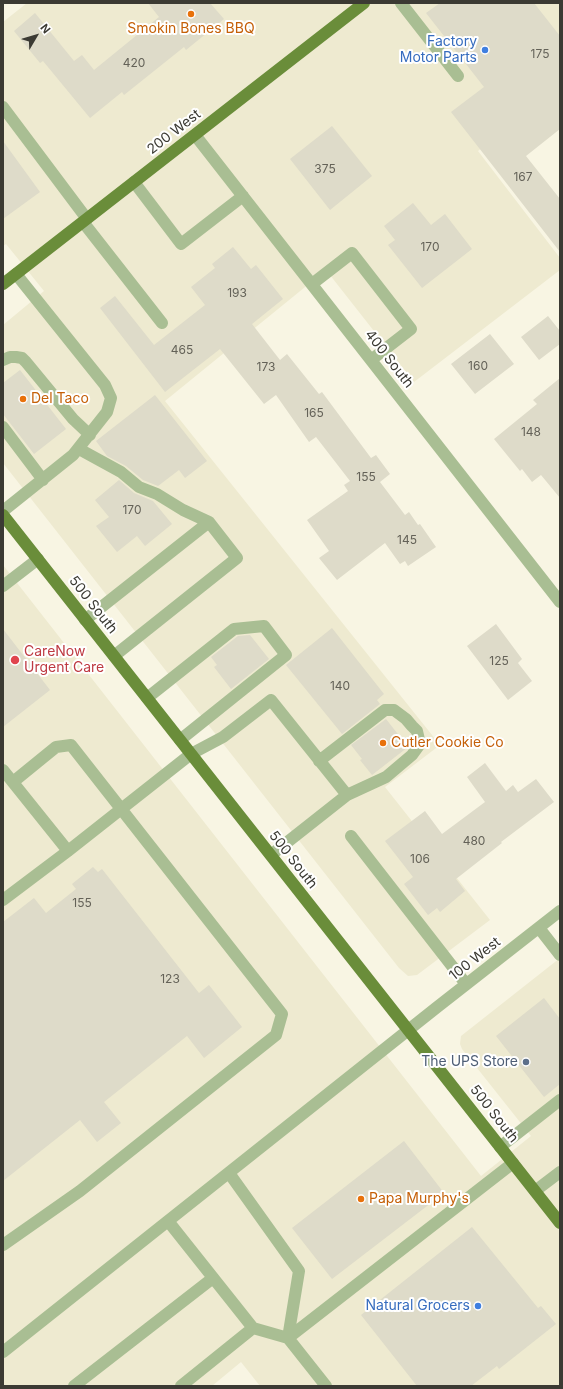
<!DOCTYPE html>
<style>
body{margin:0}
#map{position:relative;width:563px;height:1389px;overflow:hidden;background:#f8f5e3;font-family:Inter,sans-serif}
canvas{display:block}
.frame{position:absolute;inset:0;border:4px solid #3b3a33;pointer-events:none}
.north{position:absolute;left:16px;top:16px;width:40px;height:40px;-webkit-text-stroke:3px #fff;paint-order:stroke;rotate:52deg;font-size:11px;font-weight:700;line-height:16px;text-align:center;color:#3b3a33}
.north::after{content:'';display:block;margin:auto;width:14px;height:18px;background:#3b3a33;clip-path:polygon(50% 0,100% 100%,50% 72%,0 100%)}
</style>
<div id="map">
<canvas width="563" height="1389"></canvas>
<div class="frame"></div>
<div class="north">N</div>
</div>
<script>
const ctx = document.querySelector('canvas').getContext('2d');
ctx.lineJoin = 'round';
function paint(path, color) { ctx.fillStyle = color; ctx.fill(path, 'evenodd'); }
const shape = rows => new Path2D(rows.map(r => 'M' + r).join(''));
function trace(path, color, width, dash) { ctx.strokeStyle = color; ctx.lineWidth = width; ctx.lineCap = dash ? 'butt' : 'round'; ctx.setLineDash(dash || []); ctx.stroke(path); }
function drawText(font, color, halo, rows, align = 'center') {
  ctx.font = font + ' Inter,sans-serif'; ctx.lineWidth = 4; ctx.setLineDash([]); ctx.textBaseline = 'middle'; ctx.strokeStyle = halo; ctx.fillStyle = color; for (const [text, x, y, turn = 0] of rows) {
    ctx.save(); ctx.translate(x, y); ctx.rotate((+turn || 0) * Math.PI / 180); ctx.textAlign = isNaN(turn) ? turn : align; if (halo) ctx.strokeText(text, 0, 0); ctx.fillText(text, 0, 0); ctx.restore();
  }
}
paint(shape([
 [27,3,560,3,560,87,478,151,560,258,560,270,414,382,326,270,165,401,440,745,385,787,490,920,417,975,408,976,399,968,3,463,3,325,44,291,6,244,3,246,3,22],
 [3,565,481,1176,531,1136,462,1049,460,1044,461,1036,560,958,560,1386,260,1386,241,1362,212,1386,3,1386]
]), '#eeead0');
paint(shape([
 [148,3,210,3,224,19,186,50,184,47,124,95,122,92,90,118,43,61,40,63,14,31,35,13,74,61,82,55,94,70,159,17],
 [440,3,534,3,560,36,560,129,526,156,560,199,560,252,451,112,484,87,426,13],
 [332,126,372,176,330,210,290,159],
 [3,141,40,192,3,219],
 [413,203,431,225,445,214,472,249,422,288,388,245,395,240,384,226],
 [233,247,251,269,256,265,283,299,252,324,280,360,287,354,319,394,322,392,371,458,376,455,390,474,380,482,405,515,409,512,418,525,420,524,436,547,408,566,405,561,400,564,385,543,337,580,319,558,329,551,307,520,348,491,344,485,350,481,316,437,309,442,276,395,264,404,220,349,165,392,100,308,115,296,154,345,205,305,191,287,215,268,212,264],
 [548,316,560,331,560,344,539,360,521,337],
 [490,334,514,364,475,394,451,364],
 [20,370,66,429,34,454,3,414,3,383],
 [560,378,560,498,541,475,532,482,522,469,520,471,494,439,537,404,533,400],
 [155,395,207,461,185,478,179,470,158,486,143,480,126,466,107,456,96,441],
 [119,480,134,493,153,501,172,524,145,546,137,536,117,552,96,526,109,517,95,500],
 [496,624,522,659,518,663,532,681,508,700,467,646],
 [332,628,384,694,377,700,380,704,342,734,286,665],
 [3,629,50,690,3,727],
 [250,635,269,659,231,689,214,667,217,665,211,657,238,636],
 [386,719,408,747,372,775,360,760,362,759,351,745],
 [485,763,506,791,513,785,518,792,536,779,554,802,501,842,502,843,456,879,465,891,440,912,437,908,428,915,404,884,413,877,385,841,425,811,442,834,485,802,467,777],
 [93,867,98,872,102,869,199,993,209,985,242,1027,204,1058,187,1036,104,1102,121,1123,97,1142,80,1120,3,1181,3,922,34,898,46,913,76,889,72,884],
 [544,998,560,1019,560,1084,544,1097,496,1036],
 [404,1141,444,1193,332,1279,292,1228],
 [472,1227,538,1308,541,1306,556,1324,499,1369,497,1366,471,1386,417,1386,361,1315]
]), '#dedbc9');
trace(shape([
 [401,3,458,76],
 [3,107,87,219],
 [195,135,560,602],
 [134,182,181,244,243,196],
 [83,222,162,323],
 [312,284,352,253,411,329,371,360],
 [3,360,10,357,16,357,22,358,26,362,73,419,90,435],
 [3,427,43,480],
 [79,449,121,472,139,487,157,494,183,510,209,522],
 [3,511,73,455,107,412,111,398,105,385,16,274],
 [3,586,38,559],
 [85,620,209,522,237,558,114,656],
 [147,698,234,629,264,626,286,655,180,740],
 [319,761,385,710,394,710,406,719,412,726,417,731,420,744,412,755,386,777,347,795],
 [3,770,68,851],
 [351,836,466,984],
 [3,900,68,851,191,754,223,737,271,700,347,795,271,855],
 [539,928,560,955],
 [500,1147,560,1100],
 [229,1173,299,1271,288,1338,326,1386],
 [535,1191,560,1172],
 [168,1221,253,1328,288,1338,513,1163],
 [3,1245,80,1191,276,1035,282,1014,71,745,56,747,13,782],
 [3,1352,436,1008,560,911],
 [74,1386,213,1278],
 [181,1386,253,1328]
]), '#a9be93', 12);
trace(shape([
 [3,284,364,3],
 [3,515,560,1223]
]), '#6a8d3a', 12);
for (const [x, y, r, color] of [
 [191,14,4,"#e8710a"],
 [485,50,4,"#3f7fe0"],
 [23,399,4,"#e8710a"],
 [15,660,5,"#e0444e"],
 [383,743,4,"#e8710a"],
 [526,1062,4,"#5c6f8a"],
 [361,1199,4,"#e8710a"],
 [478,1306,4,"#3f7fe0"]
]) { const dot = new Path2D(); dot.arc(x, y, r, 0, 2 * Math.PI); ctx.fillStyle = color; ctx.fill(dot); trace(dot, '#fff', 1.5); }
drawText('12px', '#646258', null, [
 ["175",540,54],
 ["420",134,63],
 ["375",325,169],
 ["167",523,177],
 ["170",430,247],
 ["193",237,293],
 ["465",182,350],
 ["160",478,366],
 ["173",266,367],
 ["165",314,413],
 ["148",531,432],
 ["155",366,477],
 ["170",132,510],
 ["145",407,540],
 ["125",499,661],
 ["140",340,686],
 ["480",474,841],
 ["106",420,859],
 ["155",82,903],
 ["123",170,979]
]);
drawText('14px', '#c56008', '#fff', [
 ["Smokin Bones BBQ",191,29,"center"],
 ["Del Taco",31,399],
 ["Cutler Cookie Co",391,743],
 ["Papa Murphy's",369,1199]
], 'left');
drawText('14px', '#366cbe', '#fff', [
 ["Factory",477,42],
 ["Motor Parts",477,58],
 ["Natural Grocers",470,1306]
], 'right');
drawText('14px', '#3b3a33', '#fff', [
 ["200 West",174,132,-38],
 ["400 South",389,359,52],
 ["500 South",93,605,52],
 ["500 South",293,860,52],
 ["100 West",475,959,-38],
 ["500 South",494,1114,52]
]);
drawText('14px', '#be3a42', '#fff', [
 ["CareNow",24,652],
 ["Urgent Care",24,668]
], 'left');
drawText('14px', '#4e5e75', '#fff', [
 ["The UPS Store",518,1062]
], 'right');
</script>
